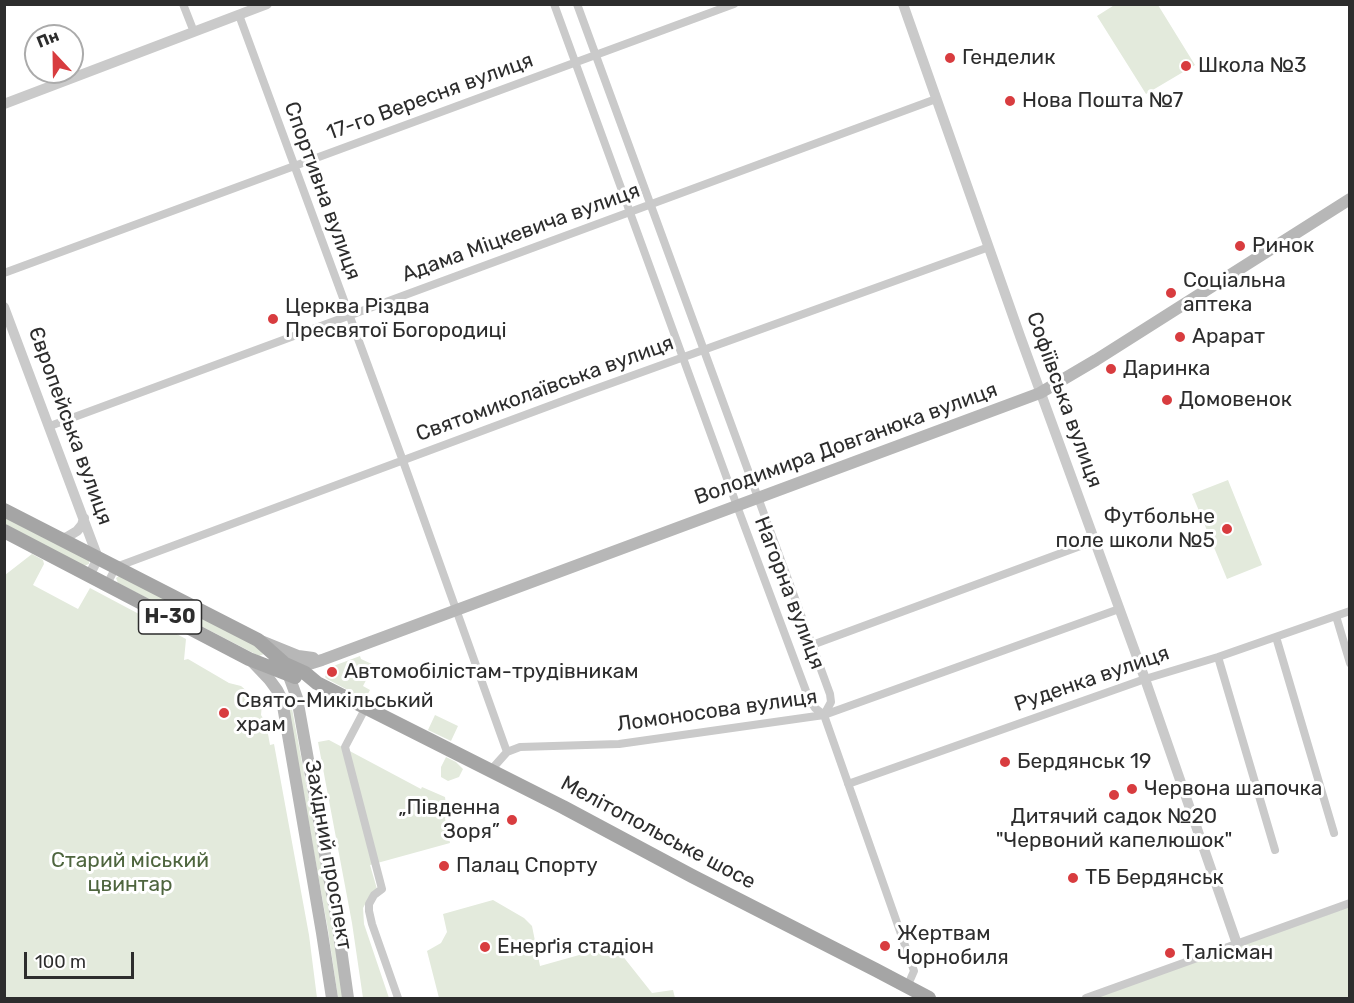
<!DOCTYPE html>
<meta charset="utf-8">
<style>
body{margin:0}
#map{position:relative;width:1354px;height:1003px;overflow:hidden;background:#fff;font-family:Rubik,sans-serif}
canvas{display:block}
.frame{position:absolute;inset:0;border:6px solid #2d2d2d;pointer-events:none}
.north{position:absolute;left:24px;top:24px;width:60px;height:60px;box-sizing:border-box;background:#fff;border:2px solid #ababab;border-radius:50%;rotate:338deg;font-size:16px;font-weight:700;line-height:24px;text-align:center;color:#2d2d2d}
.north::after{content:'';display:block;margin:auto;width:21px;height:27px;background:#d83c3f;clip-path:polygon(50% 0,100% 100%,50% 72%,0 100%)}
.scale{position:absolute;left:24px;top:952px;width:110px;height:27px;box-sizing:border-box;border:3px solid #2d2d2d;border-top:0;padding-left:8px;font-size:18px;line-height:21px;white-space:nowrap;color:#2d2d2d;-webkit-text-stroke:4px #fff;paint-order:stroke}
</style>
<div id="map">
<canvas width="1354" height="1003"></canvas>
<div class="frame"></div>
<div class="north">Пн</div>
<div class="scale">100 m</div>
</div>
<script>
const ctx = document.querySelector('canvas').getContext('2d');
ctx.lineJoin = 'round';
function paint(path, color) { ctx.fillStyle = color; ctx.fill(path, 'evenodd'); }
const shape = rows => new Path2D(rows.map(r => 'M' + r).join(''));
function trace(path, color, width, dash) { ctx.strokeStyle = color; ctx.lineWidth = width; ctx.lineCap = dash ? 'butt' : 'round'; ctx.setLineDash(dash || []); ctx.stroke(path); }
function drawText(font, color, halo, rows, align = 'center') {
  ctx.font = font + ' Rubik,sans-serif'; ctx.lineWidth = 6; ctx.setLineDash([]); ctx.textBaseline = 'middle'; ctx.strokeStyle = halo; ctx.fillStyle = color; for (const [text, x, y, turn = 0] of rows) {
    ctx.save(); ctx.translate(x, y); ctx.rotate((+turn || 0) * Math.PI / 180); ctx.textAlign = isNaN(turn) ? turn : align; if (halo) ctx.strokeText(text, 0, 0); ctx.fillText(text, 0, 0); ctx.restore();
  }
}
paint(shape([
 [1116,4,1158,5,1195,65,1146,94,1097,16],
 [1228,480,1262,565,1227,579,1192,494],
 [4,516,89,560,89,564,84,566,5,525],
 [32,554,43,560,44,564,33,585,78,609,90,588,186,639,184,660,188,659,229,683,241,686,262,704,261,715,266,723,270,745,274,744,309,935,317,998,5,998,5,575],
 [119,576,263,649,264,654,259,656,118,583,116,578],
 [360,656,361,659,374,665,363,686,370,690,365,699,327,679,325,677,329,669,336,665],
 [291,703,333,929,343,998,338,998,328,930,287,704],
 [435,715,458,726,451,741,428,730],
 [329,740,421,789,422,787,445,797,447,814,445,818,450,843,370,865,377,889,369,897,363,908,364,924,389,998,363,998,352,923,318,742],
 [446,757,456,762,463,769,459,777,448,781,441,777,441,767],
 [493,900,524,918,532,926,540,966,597,950,610,940,652,993,673,990,675,998,439,998,427,951,441,943,447,932,443,914],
 [1349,907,1349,998,1094,998]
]), '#e3eadc');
trace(shape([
 [183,4,194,32],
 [554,4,737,506,809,699,815,708,824,715,914,971,907,987],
 [577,4,830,694,831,702,824,715],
 [239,15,403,461,507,752],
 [4,273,734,4],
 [50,426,936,99],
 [107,584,116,567,584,393,989,247],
 [1336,616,1350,663],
 [1276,637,1334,833],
 [812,645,1094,541],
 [1218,657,1275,850],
 [366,707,345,747,382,889,374,895,369,904,369,911,372,924,398,998],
 [491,770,507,752,520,747,619,744,824,715,1119,609],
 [848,784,1145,679,1218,657,1350,611],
 [1086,998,1350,903]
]), '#cacaca', 8);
trace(shape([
 [903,4,1020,336,1145,679,1237,944],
 [4,104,267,4],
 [4,307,98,558,90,574],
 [61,539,67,537,77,531,82,525,84,518]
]), '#cacaca', 10);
trace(shape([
 [261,641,298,656,313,658],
 [250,659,269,679,277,690,282,700,322,933,332,998],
 [286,664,309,664,322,660,1040,393,1096,360,1350,199],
 [286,668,297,698,338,927,348,998]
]), '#b7b7b7', 12);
trace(shape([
 [4,510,258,640,285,664,305,673,317,683,563,807,692,876,876,970,929,998],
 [4,531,249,659,295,677]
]), '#a5a5a5', 14);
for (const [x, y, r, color] of [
 [950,58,6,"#d83c3f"],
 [1186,66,6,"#d83c3f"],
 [1010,101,6,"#d83c3f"],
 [1240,246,6,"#d83c3f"],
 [1171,293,6,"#d83c3f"],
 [273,319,6,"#d83c3f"],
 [1180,337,6,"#d83c3f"],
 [1111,369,6,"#d83c3f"],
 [1167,400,6,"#d83c3f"],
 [1227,529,6,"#d83c3f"],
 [332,672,6,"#d83c3f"],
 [224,713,6,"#d83c3f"],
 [1005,762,6,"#d83c3f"],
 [1132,789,6,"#d83c3f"],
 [1114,795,6,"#d83c3f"],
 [512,820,6,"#d83c3f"],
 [444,866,6,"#d83c3f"],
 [1073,878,6,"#d83c3f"],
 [885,946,6,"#d83c3f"],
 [485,947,6,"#d83c3f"],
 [1170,953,6,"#d83c3f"]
]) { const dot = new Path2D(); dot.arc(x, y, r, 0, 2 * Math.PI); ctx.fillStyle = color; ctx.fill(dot); trace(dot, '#fff', 2); }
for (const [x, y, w] of [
 [170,617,63]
]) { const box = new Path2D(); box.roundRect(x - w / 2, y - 17, w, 34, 4.5); ctx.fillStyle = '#fff'; ctx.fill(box); trace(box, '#2d2d2d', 1.5); }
drawText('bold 20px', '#2d2d2d', null, [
 ["Н-30",170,617]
]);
drawText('21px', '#2d2d2d', '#fff', [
 ["Генделик",962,58],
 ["Школа №3",1198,66],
 ["Нова Пошта №7",1022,101],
 ["Ринок",1252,246],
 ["Соціальна",1183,281],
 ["аптека",1183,305],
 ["Церква Різдва",285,307],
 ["Пресвятої Богородиці",285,331],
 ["Арарат",1192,337],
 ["Даринка",1123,369],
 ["Домовенок",1179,400],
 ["Футбольне",1215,517,"right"],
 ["поле школи №5",1215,541,"right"],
 ["Автомобілістам-трудівникам",344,672],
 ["Свято-Микільський",236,701],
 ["храм",236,725],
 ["Бердянськ 19",1017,762],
 ["Червона шапочка",1144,789],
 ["„Південна",500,808,"right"],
 ["Зоря”",500,832,"right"],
 ["Дитячий садок №20",1114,817,"center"],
 ["\"Червоний капелюшок\"",1114,841,"center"],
 ["Палац Спорту",456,866],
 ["ТБ Бердянськ",1085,878],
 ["Жертвам",897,934],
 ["Чорнобиля",897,958],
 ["Енерґія стадіон",497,947],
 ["Талісман",1182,953]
], 'left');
drawText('21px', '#2d2d2d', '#fff', [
 ["17-го Вересня вулиця",430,97,-20],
 ["Спортивна вулиця",322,191,70],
 ["Адама Міцкевича вулиця",521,233,-20],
 ["Святомиколаївська вулиця",545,389,-20],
 ["Софіївська вулиця",1064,400,70],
 ["Європейська вулиця",70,426,70],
 ["Володимира Довганюка вулиця",846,444,-20],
 ["Нагорна вулиця",789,593,69],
 ["Руденка вулиця",1092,679,-19],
 ["Ломоносова вулиця",717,711,-8],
 ["Мелітопольське шосе",658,833,28],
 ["Західний проспект",328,855,80]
]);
drawText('21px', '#4e653e', '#fff', [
 ["Старий міський",130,861],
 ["цвинтар",130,885]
]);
</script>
